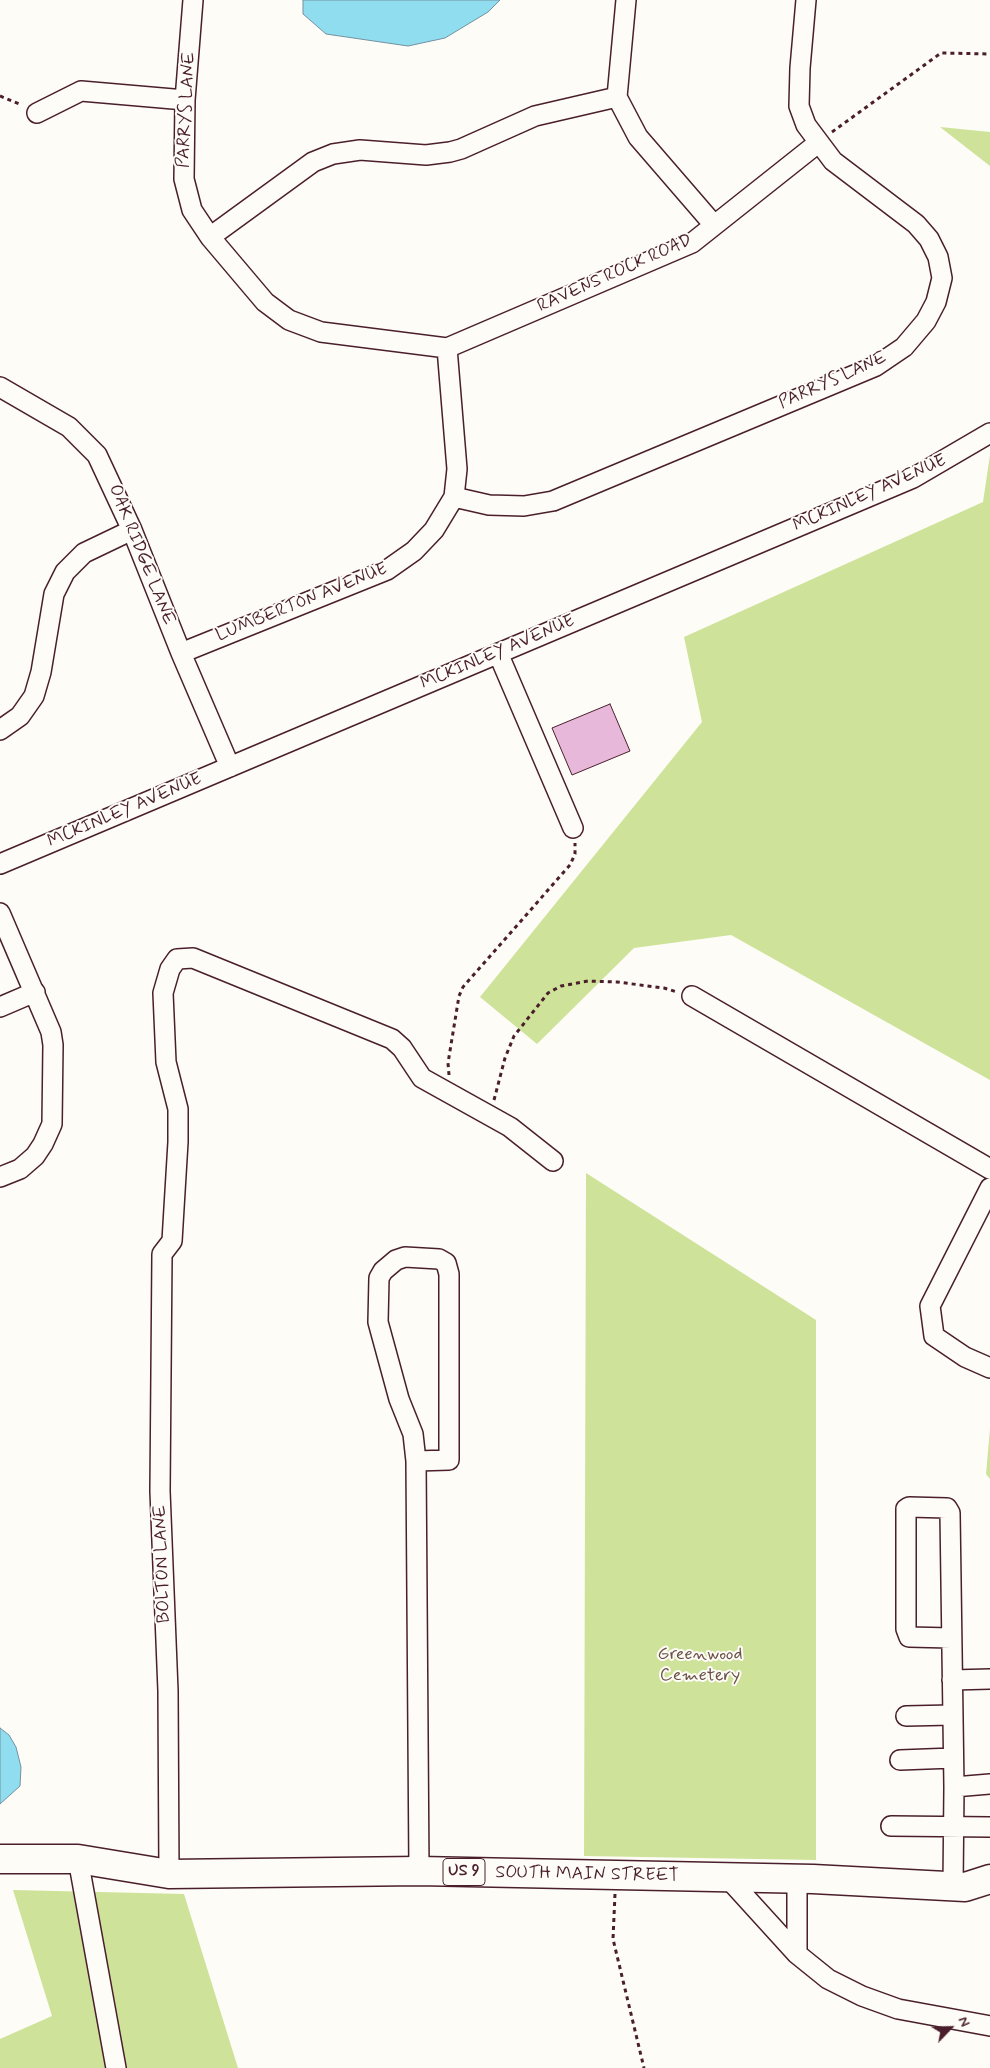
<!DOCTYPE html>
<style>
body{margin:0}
#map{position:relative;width:990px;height:2068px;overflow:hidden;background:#fdfcf7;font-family:Mynerve,sans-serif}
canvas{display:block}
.north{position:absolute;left:925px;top:2003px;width:50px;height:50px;-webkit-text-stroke:4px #fdfcf7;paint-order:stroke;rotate:66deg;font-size:14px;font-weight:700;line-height:20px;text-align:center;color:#4a1f2b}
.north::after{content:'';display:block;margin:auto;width:18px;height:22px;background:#4a1f2b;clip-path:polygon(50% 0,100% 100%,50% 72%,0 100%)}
</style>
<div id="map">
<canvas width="990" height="2068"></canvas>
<div class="north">N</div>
</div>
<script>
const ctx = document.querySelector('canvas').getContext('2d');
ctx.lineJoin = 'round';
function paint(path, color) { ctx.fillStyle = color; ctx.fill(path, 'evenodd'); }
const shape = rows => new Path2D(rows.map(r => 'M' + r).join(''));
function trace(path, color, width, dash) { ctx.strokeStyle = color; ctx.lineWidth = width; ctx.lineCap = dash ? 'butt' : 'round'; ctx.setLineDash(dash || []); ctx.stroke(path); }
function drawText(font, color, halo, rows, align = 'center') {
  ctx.font = font + ' Mynerve,sans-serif'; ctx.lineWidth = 4; ctx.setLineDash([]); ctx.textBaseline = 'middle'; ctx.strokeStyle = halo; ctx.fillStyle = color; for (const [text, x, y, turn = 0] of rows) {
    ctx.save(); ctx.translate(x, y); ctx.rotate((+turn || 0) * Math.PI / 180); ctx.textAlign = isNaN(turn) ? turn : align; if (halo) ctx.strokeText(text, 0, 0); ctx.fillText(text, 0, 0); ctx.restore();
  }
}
paint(shape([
 [940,127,990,132,990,166],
 [990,455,990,1080,731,935,634,948,537,1044,480,997,702,722,684,637,983,502],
 [586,1173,816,1320,816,1860,584,1856],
 [990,1429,990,1479,986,1474],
 [13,1890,184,1894,238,2068,0,2068,0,2039,52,2016]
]), '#cee399');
const water = shape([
 [303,0,500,0,488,12,445,38,408,46,326,34,303,14,303,0],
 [0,1728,9,1735,16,1747,21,1767,20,1786,0,1804,0,1728]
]);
paint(water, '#90ddef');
trace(water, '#7491a1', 1);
const building = shape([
 [610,704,630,751,572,775,552,728,610,704]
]);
paint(building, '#e7b8da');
trace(building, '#4a1f2b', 1);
const minor = shape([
 [193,0,185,100,184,179,192,210,210,237,265,302,289,320,321,332,447,348],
 [626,0,617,97,638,137,714,225],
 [37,113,81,91,185,100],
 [210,237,313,162,333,154,360,150,426,155,450,152,461,149,535,116,617,97],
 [447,348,692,243,818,143],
 [0,387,69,427,97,455,132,530,181,653,230,767],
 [454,497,489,505,524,506,553,501,876,366,904,347,926,321,936,302,942,278,938,257,929,239,916,224,833,161,806,125,799,106,800,68,806,0],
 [181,653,387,570,414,551,434,530,454,497,457,469,447,348],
 [498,653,573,828],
 [0,730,20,716,34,696,41,672,54,594,65,572,84,553,132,530],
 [0,864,913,478,990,433],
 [0,913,51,1032,53,1045,52,1124,43,1144,35,1156,20,1169,0,1177],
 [692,996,990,1169],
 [0,1007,35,992],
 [990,1188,930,1306,934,1336,965,1357,990,1368],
 [416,1461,449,1460,449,1274,446,1263,439,1259,405,1257,396,1260,383,1271,379,1278,378,1322,399,1399,413,1434,416,1461,419,1871],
 [951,1638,909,1637,906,1629,906,1509,909,1507,947,1508,950,1513,954,1787,953,1886],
 [952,1680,990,1679],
 [906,1716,952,1715],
 [900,1760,953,1758],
 [954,1787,990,1784],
 [891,1826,990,1827],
 [78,1859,116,2068],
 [169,1874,168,1691,160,1491,162,1254,172,1241,178,1142,178,1109,166,1062,163,993,170,969,177,959,193,958,392,1039,402,1048,422,1078,510,1127,553,1161],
 [727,1877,797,1954,828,1979,862,1996,898,2009,990,2026],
 [797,1954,797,1879]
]);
const highway = shape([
 [0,1859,78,1859,169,1874,419,1871,813,1879,965,1887,990,1879]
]);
trace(minor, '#4a1f2b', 22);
trace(highway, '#4a1f2b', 31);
trace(shape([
 [0,96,22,105],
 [832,132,941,53,990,54],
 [449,1075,448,1063,459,996,463,987,570,865,575,854,575,843],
 [494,1100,505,1058,514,1036,548,993,561,986,588,981,617,982,664,988,677,992],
 [615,1894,613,1939,644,2068]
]), '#4a1f2b', 3, [4, 4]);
trace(minor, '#fdfcf7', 19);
trace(highway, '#fdfcf7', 28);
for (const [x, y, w] of [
 [464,1872,42]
]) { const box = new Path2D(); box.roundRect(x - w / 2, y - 13.5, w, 27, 4); ctx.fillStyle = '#fdfcf7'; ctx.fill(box); trace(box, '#4a1f2b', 1); }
drawText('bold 16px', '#4a1f2b', null, [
 ["US 9",464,1872]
]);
drawText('18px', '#4a1f2b', '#fdfcf7', [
 ["PARRYS LANE",187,110,-87],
 ["RAVENS ROCK ROAD",615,274,-24],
 ["PARRYS LANE",833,381,-24],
 ["MCKINLEY AVENUE",870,494,-24],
 ["OAK RIDGE LANE",141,555,68],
 ["LUMBERTON AVENUE",302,603,-22],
 ["MCKINLEY AVENUE",498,653,-23],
 ["MCKINLEY AVENUE",125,811,-23],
 ["BOLTON LANE",163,1564,-92],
 ["SOUTH MAIN STREET",587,1875,1]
]);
drawText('18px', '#6b5046', '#fdfcf7', [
 ["Greenwood",700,1655],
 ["Cemetery",700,1676]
]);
</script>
